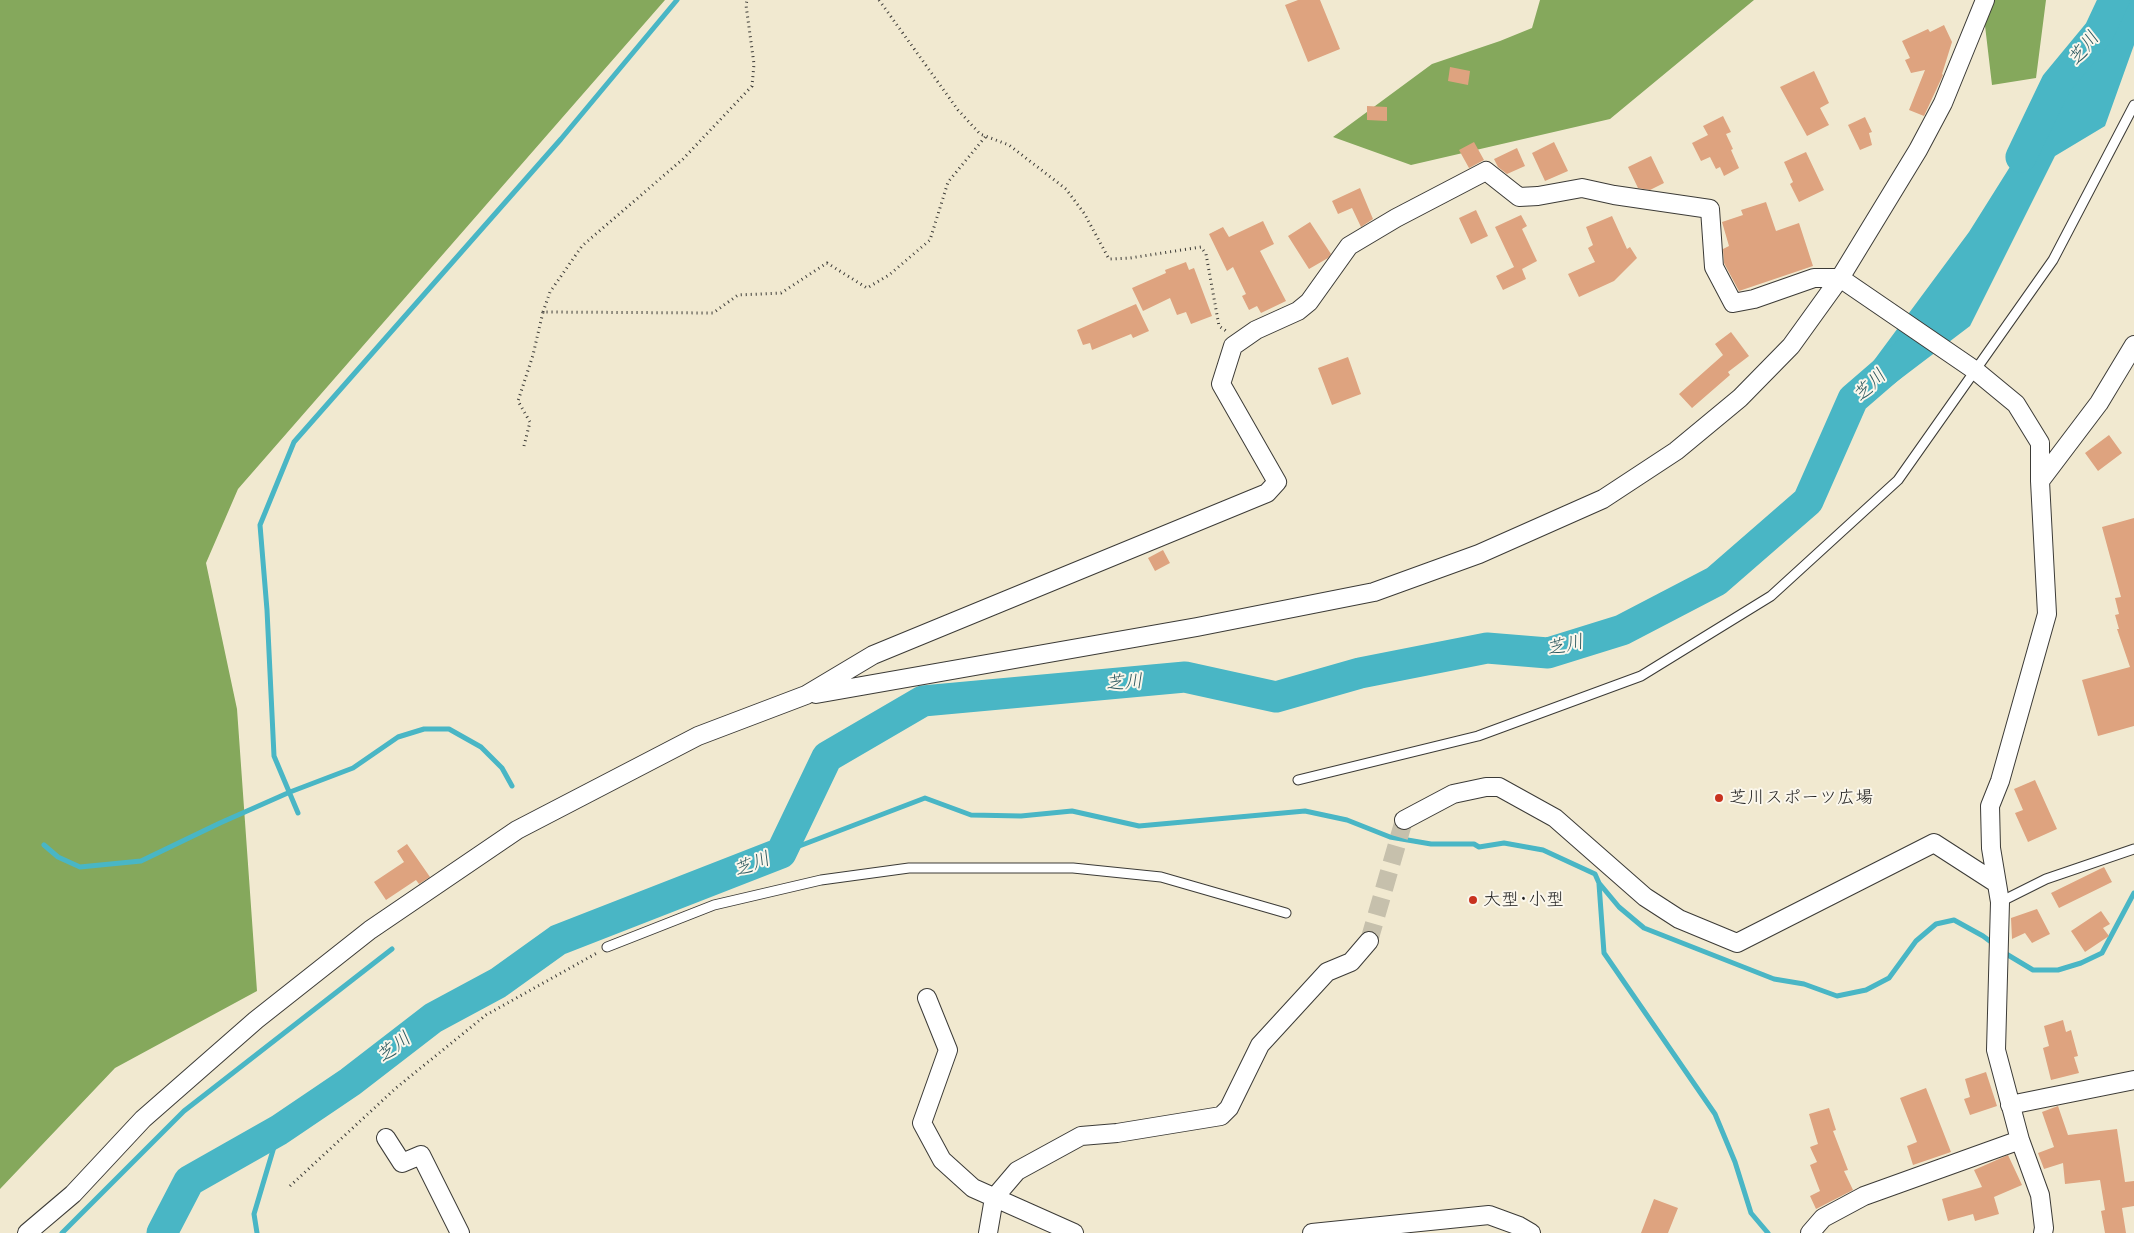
<!DOCTYPE html>
<meta charset="utf-8">
<style>
body{margin:0}
canvas{display:block;background:#f1e9d0}
</style>
<canvas width="2134" height="1233"></canvas>
<script>
const ctx = document.querySelector('canvas').getContext('2d');
ctx.lineJoin = 'round';
function paint(path, color) { ctx.fillStyle = color; ctx.fill(path, 'evenodd'); }
const shape = rows => new Path2D(rows.map(r => 'M' + r).join(''));
function trace(path, color, width, dash) { ctx.strokeStyle = color; ctx.lineWidth = width; ctx.lineCap = dash ? 'butt' : 'round'; ctx.setLineDash(dash || []); ctx.stroke(path); }
function drawText(font, color, halo, rows, align = 'center') {
  ctx.font = font + ' "Playpen Sans","Klee One",sans-serif'; ctx.lineWidth = 4; ctx.setLineDash([]); ctx.textBaseline = 'middle'; ctx.strokeStyle = halo; ctx.fillStyle = color; for (const [text, x, y, turn = 0] of rows) {
    ctx.save(); ctx.translate(x, y); ctx.rotate((+turn || 0) * Math.PI / 180); ctx.textAlign = isNaN(turn) ? turn : align; if (halo) ctx.strokeText(text, 0, 0); ctx.fillText(text, 0, 0); ctx.restore();
  }
}
paint(shape([
 [0,0,665,0,238,489,206,563,237,709,257,991,115,1068,0,1189],
 [1540,0,1754,0,1610,119,1411,165,1333,137,1432,64,1500,41,1532,28],
 [1982,0,2046,0,2036,78,1992,85]
]), '#85a85c');
paint(shape([
 [2113,0,2134,0,2134,45,2105,126,2055,156,1970,326,1891,386,1869,367,1969,232,2111,6]
]), '#49b6c5');
trace(shape([
 [298,813,274,756,267,610,260,525,294,442,561,139,677,0],
 [44,845,58,857,80,867,141,861,220,823,290,792,353,768,398,737,424,729,449,729,481,747,502,768,512,786],
 [781,853,925,798,971,815,1021,816,1072,811,1139,826,1305,811,1347,820,1390,837,1431,844,1474,844,1479,847,1504,843,1543,850,1595,874,1599,883,1619,907,1644,928,1774,979,1804,984,1837,996,1866,990,1889,978,1916,941,1936,924,1954,920,1983,936,1995,945],
 [1599,884,1604,953,1715,1114,1735,1162,1751,1213,1768,1233],
 [2003,952,2033,970,2058,970,2081,963,2102,953,2134,893],
 [62,1233,184,1111,392,949],
 [257,1233,254,1214,279,1130]
]), '#49b6c5', 5);
trace(shape([
 [2021,157,2056,84,2099,32,2114,0],
 [162,1233,189,1181,279,1130,350,1082,433,1018,498,983,558,940,781,853,827,757,923,701,1185,677,1276,697,1360,673,1487,648,1548,653,1622,630,1716,581,1808,501,1853,399,1912,348]
]), '#49b6c5', 31);
paint(shape([
 [1298,0,1320,0,1340,49,1308,62,1285,5],
 [1944,25,1952,42,1942,74,1943,75,1924,116,1909,110,1925,70,1911,73,1905,60,1910,58,1902,41,1928,29,1930,32],
 [1450,67,1470,71,1468,85,1448,81],
 [1814,71,1829,103,1820,108,1829,125,1807,136,1780,87],
 [1367,106,1387,107,1387,121,1367,120],
 [1723,116,1731,132,1726,134,1733,149,1731,150,1739,168,1724,176,1720,167,1716,169,1710,157,1701,161,1692,143,1708,135,1703,126],
 [1865,117,1872,132,1869,133,1872,145,1860,150,1848,125],
 [1474,142,1484,160,1469,168,1459,150],
 [1554,142,1568,171,1545,181,1532,153],
 [1517,148,1525,166,1507,174,1498,167,1494,159],
 [1806,152,1824,190,1799,202,1790,184,1793,182,1784,162],
 [1651,156,1664,183,1650,190,1638,188,1628,167],
 [1360,188,1373,219,1361,227,1352,208,1338,214,1332,201],
 [1766,202,1776,231,1799,223,1813,266,1739,291,1724,263,1723,249,1729,246,1722,222,1743,215,1741,210],
 [1476,210,1488,236,1471,244,1459,218],
 [1521,215,1527,226,1522,229,1537,261,1522,269,1526,279,1503,290,1496,276,1514,267,1495,227],
 [1612,216,1627,249,1630,247,1637,258,1614,281,1579,297,1568,274,1595,262,1588,248,1593,245,1586,227],
 [1263,221,1274,244,1260,251,1286,301,1261,313,1257,306,1249,310,1242,296,1246,294,1233,267,1227,271,1209,234,1223,227,1229,237],
 [1310,222,1331,254,1328,258,1309,269,1288,236],
 [1186,262,1189,270,1194,268,1212,316,1191,324,1186,312,1177,315,1170,298,1143,311,1132,288,1166,273,1165,270],
 [1136,304,1149,331,1133,338,1131,334,1092,350,1090,343,1083,345,1077,330],
 [1731,332,1749,356,1728,372,1730,375,1692,408,1679,394,1723,355,1715,344],
 [1348,357,1361,394,1332,405,1318,368],
 [2109,435,2122,453,2098,471,2085,453],
 [2134,518,2134,726,2098,736,2082,680,2130,667,2117,629,2119,629,2115,615,2119,614,2115,598,2121,597,2102,527],
 [1163,550,1170,563,1155,571,1148,558],
 [2035,780,2057,829,2028,842,2015,813,2023,810,2014,789],
 [407,844,430,877,419,884,416,880,386,900,374,882,404,862,397,851],
 [2104,867,2112,882,2059,908,2051,893],
 [2037,909,2050,934,2032,943,2025,933,2012,939,2011,918],
 [2101,911,2110,924,2103,928,2109,936,2085,952,2071,931],
 [2063,1020,2066,1032,2071,1030,2078,1056,2074,1057,2079,1073,2051,1080,2043,1048,2049,1046,2044,1026],
 [1986,1072,1997,1106,1970,1115,1964,1099,1970,1097,1965,1079],
 [1926,1088,1951,1152,1913,1165,1907,1146,1917,1142,1900,1098],
 [2058,1106,2068,1135,2117,1129,2125,1182,2134,1181,2134,1206,2122,1208,2126,1233,2105,1233,2101,1211,2105,1210,2100,1180,2065,1184,2063,1163,2044,1169,2038,1153,2054,1147,2042,1112],
 [1829,1108,1836,1130,1833,1131,1848,1170,1844,1171,1853,1190,1816,1209,1810,1196,1820,1191,1810,1165,1817,1162,1810,1147,1818,1144,1809,1114],
 [2008,1155,2022,1185,1994,1197,1999,1214,1975,1221,1973,1214,1948,1221,1942,1199,1982,1187,1974,1170],
 [1654,1199,1678,1208,1668,1233,1641,1233]
]), '#dea37f');
trace(shape([
 [1369,941,1404,820]
]), '#c6c0ac', 18, [18, 9]);
const service = shape([
 [1298,780,1478,736,1641,676,1771,596,1898,480,2053,260,2134,105],
 [2000,902,2046,879,2134,849],
 [607,947,714,905,821,880,909,868,1073,868,1161,877,1286,913]
]);
const minor = shape([
 [2040,481,2099,403,2134,345],
 [816,694,1197,627,1374,592,1479,554,1603,499,1676,451,1740,398,1791,346,1840,278,1918,150,1943,103,1985,0],
 [1404,820,1453,794,1486,787,1499,787,1555,818,1645,897,1679,919,1737,943,1934,843,1996,883],
 [927,998,948,1050,922,1123,942,1160,973,1188,1074,1233],
 [2010,1105,2134,1080],
 [386,1138,402,1163,421,1155,460,1233],
 [27,1233,73,1194,143,1119,256,1020,370,930,517,830,698,736,806,695,873,655,1267,493,1277,482,1221,384,1233,346,1256,330,1298,311,1309,302,1349,246,1396,218,1486,171,1519,197,1538,196,1582,188,1614,195,1710,209,1714,267,1733,303,1754,299,1814,278,1840,278,1976,371,2016,404,2040,443,2040,481,2047,614,2000,781,1990,806,1991,848,2000,902,1996,1050,2020,1140,2040,1195,2044,1228,2043,1233],
 [988,1233,994,1198,1017,1171,1081,1136,1117,1133,1221,1116,1229,1108,1260,1045,1327,972,1351,962,1369,941],
 [1312,1233,1489,1215,1519,1226,1531,1233],
 [1810,1233,1823,1218,1864,1196,2020,1140]
]);
trace(service, '#3c3b37', 11);
trace(minor, '#3c3b37', 20);
trace(shape([
 [879,0,958,110,980,134,1009,145,1066,189,1084,213,1109,259,1130,258,1201,247,1206,254,1219,326,1226,331],
 [543,312,550,292,582,246,683,159,752,86,754,64,746,5,747,0],
 [524,446,530,422,518,401,533,355,543,312,713,313,738,295,781,293,827,263,867,288,889,275,930,240,948,182,986,136],
 [290,1186,396,1088,486,1015,597,953]
]), '#3c3b37', 3, [1, 4]);
trace(service, '#fff', 9);
trace(minor, '#fff', 18);
for (const [x, y, r, color] of [
 [1719,798,5,"#c8321e"],
 [1473,900,5,"#c8321e"]
]) { const dot = new Path2D(); dot.arc(x, y, r, 0, 2 * Math.PI); ctx.fillStyle = color; ctx.fill(dot); trace(dot, '#fbf7ec', 2); }
drawText('18px', '#1c1c1c', '#fbf7ec', [
 ["芝川スポーツ広場",1729,798],
 ["大型･小型",1483,900]
], 'left');
drawText('italic 19px', '#2e5a60', '#fbf7ec', [
 ["芝川",2084,49,-52],
 ["芝川",1870,386,-45],
 ["芝川",1565,646,-13],
 ["芝川",1124,683,-5],
 ["芝川",752,865,-21],
 ["芝川",394,1048,-38]
]);
</script>
